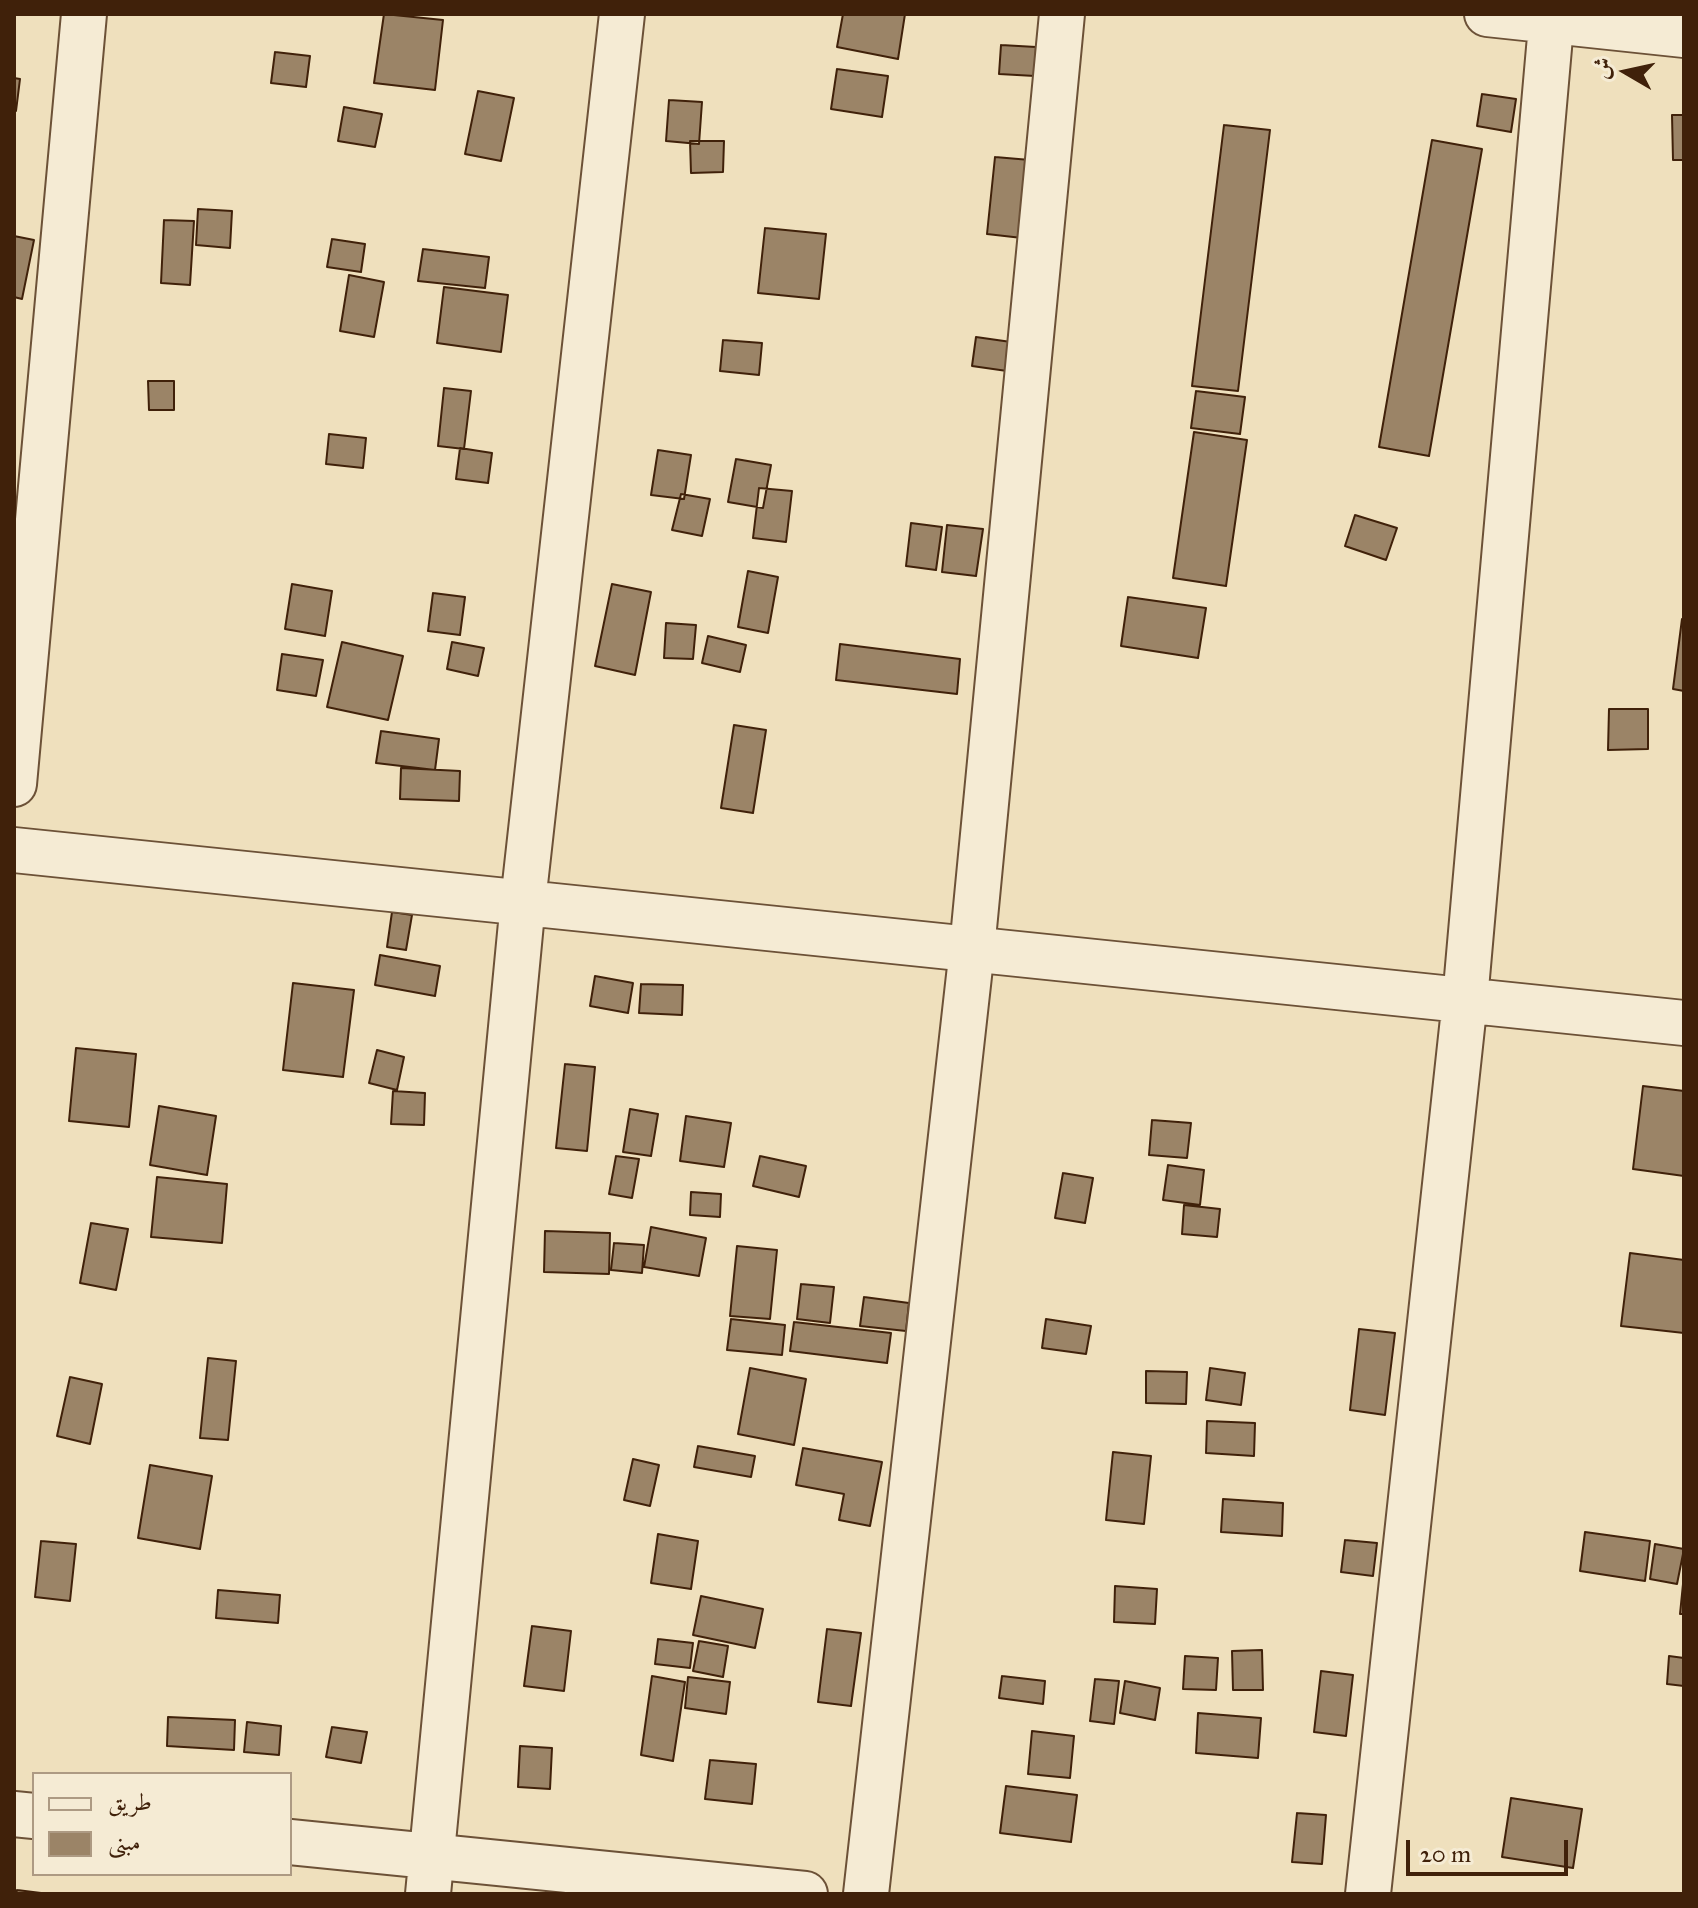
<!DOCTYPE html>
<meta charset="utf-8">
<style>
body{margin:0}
#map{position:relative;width:1698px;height:1908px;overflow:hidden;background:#efe0bd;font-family:"IM FELL Great Primer",Amiri,serif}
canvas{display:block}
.frame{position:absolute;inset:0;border:16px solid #40210a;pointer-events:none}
.legend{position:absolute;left:32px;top:1772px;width:260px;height:104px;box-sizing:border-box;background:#f5ebd4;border:2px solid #ad9a83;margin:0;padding:10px 14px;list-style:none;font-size:24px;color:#40210a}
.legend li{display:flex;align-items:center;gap:16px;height:40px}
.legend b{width:40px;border:2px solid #ad9a83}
.north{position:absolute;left:1586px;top:32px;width:80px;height:80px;-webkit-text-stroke:6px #f5ebd4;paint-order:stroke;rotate:279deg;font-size:22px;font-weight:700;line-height:32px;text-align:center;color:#40210a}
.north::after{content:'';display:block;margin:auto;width:28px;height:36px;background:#40210a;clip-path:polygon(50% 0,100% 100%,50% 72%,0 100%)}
.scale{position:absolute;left:1406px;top:1840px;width:162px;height:36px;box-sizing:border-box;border:4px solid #40210a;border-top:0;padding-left:10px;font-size:24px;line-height:28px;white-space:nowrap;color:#40210a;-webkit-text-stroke:6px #f5ebd4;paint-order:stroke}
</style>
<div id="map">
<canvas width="1698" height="1908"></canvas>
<div class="frame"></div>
<ul class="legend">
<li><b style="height:10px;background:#f5ebd4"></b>طريق</li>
<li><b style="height:22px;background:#9b8467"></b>مبنى</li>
</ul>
<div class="north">ش</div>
<div class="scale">20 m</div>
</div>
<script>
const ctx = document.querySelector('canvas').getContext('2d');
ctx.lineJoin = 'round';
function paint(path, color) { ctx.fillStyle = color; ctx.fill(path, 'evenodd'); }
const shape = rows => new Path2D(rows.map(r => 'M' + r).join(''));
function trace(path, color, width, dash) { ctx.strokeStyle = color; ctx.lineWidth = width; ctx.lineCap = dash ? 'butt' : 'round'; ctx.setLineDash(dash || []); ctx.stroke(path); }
const building = shape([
 [384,14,443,20,435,90,374,83,384,14],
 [843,14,905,14,898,59,837,47,843,14],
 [1001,45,1036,47,1035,76,999,74,1001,45],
 [275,52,310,56,306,87,271,83,275,52],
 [837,69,888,76,882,117,831,109,837,69],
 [14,78,20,79,16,111,14,111,14,78],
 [478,91,514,98,501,161,465,154,478,91],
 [1482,94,1516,99,1511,132,1477,126,1482,94],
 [669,100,702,102,699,144,666,141,669,100],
 [344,107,382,114,375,147,338,141,344,107],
 [1672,115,1684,115,1684,160,1673,160,1672,115],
 [1224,125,1270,130,1238,391,1192,386,1224,125],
 [1432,140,1482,149,1429,456,1379,447,1432,140],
 [690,141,724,141,723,172,691,173,690,141],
 [995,157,1030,160,1022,238,987,234,995,157],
 [198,209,232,211,230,248,196,245,198,209],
 [164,220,194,221,190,285,161,283,164,220],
 [765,228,826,234,819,299,758,293,765,228],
 [14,236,34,240,22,299,14,297,14,236],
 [332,239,365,244,361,272,327,267,332,239],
 [423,249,489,257,485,288,418,281,423,249],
 [349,275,384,282,374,337,340,331,349,275],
 [444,287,508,295,501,352,437,343,444,287],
 [976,337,1011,342,1007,371,972,366,976,337],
 [723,340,762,343,759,375,720,371,723,340],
 [148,381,174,381,174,410,149,410,148,381],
 [444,388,471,391,464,449,438,446,444,388],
 [1196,391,1245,397,1240,434,1191,428,1196,391],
 [1194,432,1247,440,1226,586,1173,578,1194,432],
 [329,434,366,438,363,468,326,464,329,434],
 [460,448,492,453,488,483,456,479,460,448],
 [658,450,691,455,684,499,651,495,658,450],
 [736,459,771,465,763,508,728,502,736,459],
 [759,488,792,491,786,542,753,538,759,488],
 [681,494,710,499,702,536,672,530,681,494],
 [1355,515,1397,528,1386,560,1345,546,1355,515],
 [911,523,942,527,936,570,906,566,911,523],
 [947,525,983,529,976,576,942,572,947,525],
 [748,571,778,577,768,633,738,627,748,571],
 [292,584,332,591,325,636,285,629,292,584],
 [612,584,651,592,635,675,595,666,612,584],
 [433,593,465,597,460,635,428,631,433,593],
 [1128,597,1206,608,1198,658,1121,646,1128,597],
 [1682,619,1684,619,1684,691,1673,689,1682,619],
 [666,623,696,625,693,659,664,658,666,623],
 [708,636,746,645,740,672,702,663,708,636],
 [342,642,403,656,388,720,327,707,342,642],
 [452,642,484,648,478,676,447,669,452,642],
 [840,644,960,659,957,694,836,680,840,644],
 [282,654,323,660,316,696,277,690,282,654],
 [1609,709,1648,709,1648,749,1608,750,1609,709],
 [734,725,766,730,753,813,721,808,734,725],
 [381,731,439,739,435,770,376,763,381,731],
 [401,768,460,771,459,801,400,799,401,768],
 [392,912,412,915,406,950,387,947,392,912],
 [380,955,440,966,435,996,375,985,380,955],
 [595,976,633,983,628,1013,590,1006,595,976],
 [293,983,354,990,343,1077,283,1070,293,983],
 [641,984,683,985,682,1015,639,1013,641,984],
 [76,1048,136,1054,129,1127,69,1121,76,1048],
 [377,1050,404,1057,397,1090,369,1083,377,1050],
 [565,1064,595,1067,587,1151,556,1148,565,1064],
 [1643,1086,1684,1091,1684,1176,1633,1169,1643,1086],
 [393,1091,425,1093,424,1125,391,1124,393,1091],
 [159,1106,216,1116,207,1175,150,1165,159,1106],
 [630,1109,658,1114,651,1156,623,1152,630,1109],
 [686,1116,731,1123,724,1167,680,1161,686,1116],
 [1152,1120,1191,1123,1187,1158,1149,1155,1152,1120],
 [616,1156,639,1159,632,1198,609,1194,616,1156],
 [760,1156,806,1166,799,1197,753,1186,760,1156],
 [1168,1165,1204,1170,1200,1205,1163,1200,1168,1165],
 [1063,1173,1093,1178,1085,1223,1055,1218,1063,1173],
 [157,1177,227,1184,222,1243,151,1237,157,1177],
 [691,1192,721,1194,720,1217,690,1215,691,1192],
 [1184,1205,1220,1209,1217,1237,1182,1234,1184,1205],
 [91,1223,128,1229,116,1290,80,1283,91,1223],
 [651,1227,706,1238,699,1276,644,1267,651,1227],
 [545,1231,610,1233,609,1274,544,1272,545,1231],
 [614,1243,644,1245,642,1273,611,1270,614,1243],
 [737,1246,777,1250,770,1319,730,1316,737,1246],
 [1630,1253,1684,1260,1684,1333,1621,1326,1630,1253],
 [801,1284,834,1287,830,1323,797,1319,801,1284],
 [864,1297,909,1303,906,1331,860,1326,864,1297],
 [731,1319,785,1325,782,1355,727,1350,731,1319],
 [1046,1319,1091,1326,1086,1354,1042,1348,1046,1319],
 [794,1322,891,1333,887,1363,790,1351,794,1322],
 [1359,1329,1395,1333,1385,1415,1350,1410,1359,1329],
 [208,1358,236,1361,228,1440,200,1438,208,1358],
 [750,1368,806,1379,794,1445,738,1434,750,1368],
 [1210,1368,1245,1373,1241,1405,1206,1400,1210,1368],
 [1146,1371,1187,1372,1186,1404,1146,1403,1146,1371],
 [70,1377,102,1384,90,1444,57,1436,70,1377],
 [1207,1421,1255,1423,1254,1456,1206,1453,1207,1421],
 [698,1446,755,1456,751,1477,694,1467,698,1446],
 [803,1448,882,1462,870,1526,839,1520,844,1494,796,1485,803,1448],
 [1113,1452,1151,1456,1144,1524,1106,1520,1113,1452],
 [633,1459,659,1465,650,1506,624,1500,633,1459],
 [150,1465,212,1476,200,1549,138,1538,150,1465],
 [1223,1499,1283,1503,1282,1536,1221,1532,1223,1499],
 [1585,1532,1650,1541,1645,1581,1580,1571,1585,1532],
 [658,1534,698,1541,691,1589,651,1583,658,1534],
 [1345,1540,1377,1543,1373,1576,1341,1572,1345,1540],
 [41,1541,76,1544,70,1601,35,1597,41,1541],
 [1655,1544,1684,1549,1677,1584,1650,1579,1655,1544],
 [1683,1584,1684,1584,1684,1614,1680,1614,1683,1584],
 [1115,1586,1157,1589,1155,1624,1114,1622,1115,1586],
 [218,1590,280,1595,278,1623,216,1618,218,1590],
 [701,1596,763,1609,755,1648,693,1635,701,1596],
 [532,1626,571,1631,564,1691,524,1686,532,1626],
 [827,1629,861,1633,851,1706,818,1702,827,1629],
 [658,1639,693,1643,690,1668,655,1664,658,1639],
 [699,1641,728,1646,723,1677,693,1671,699,1641],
 [1262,1650,1263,1690,1233,1690,1232,1651,1262,1650],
 [1185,1656,1218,1658,1216,1690,1183,1689,1185,1656],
 [1669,1656,1684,1658,1684,1686,1667,1684,1669,1656],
 [1321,1671,1353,1675,1346,1736,1314,1732,1321,1671],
 [652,1676,685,1682,673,1761,641,1755,652,1676],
 [1002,1676,1045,1681,1043,1704,999,1698,1002,1676],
 [688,1677,730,1682,726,1714,685,1708,688,1677],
 [1095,1679,1119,1681,1114,1724,1090,1721,1095,1679],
 [1125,1681,1160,1688,1155,1720,1120,1713,1125,1681],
 [1198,1713,1261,1718,1258,1758,1196,1753,1198,1713],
 [168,1717,235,1720,234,1750,167,1746,168,1717],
 [247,1722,281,1726,279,1755,244,1752,247,1722],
 [332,1727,367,1732,361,1763,326,1757,332,1727],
 [1032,1731,1074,1736,1070,1778,1028,1774,1032,1731],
 [520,1746,552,1748,550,1789,518,1787,520,1746],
 [710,1760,756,1764,752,1804,705,1799,710,1760],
 [1006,1786,1077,1795,1071,1842,1000,1833,1006,1786],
 [1511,1798,1582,1809,1573,1868,1502,1857,1511,1798],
 [1297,1813,1326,1815,1322,1864,1292,1862,1297,1813],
 [17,1890,49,1894,16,1894,17,1890]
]);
paint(building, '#9b8467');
trace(building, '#40210a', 2);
const street = shape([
 [1487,14,1684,35],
 [14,784,84,14],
 [14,850,1684,1023],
 [14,1814,34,1816],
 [290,1842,805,1894],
 [428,1894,523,902,622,14],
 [866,1894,972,949,1062,14],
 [1368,1894,1465,1000,1552,14]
]);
trace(street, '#6c5137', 48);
trace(street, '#f5ebd4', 44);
</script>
